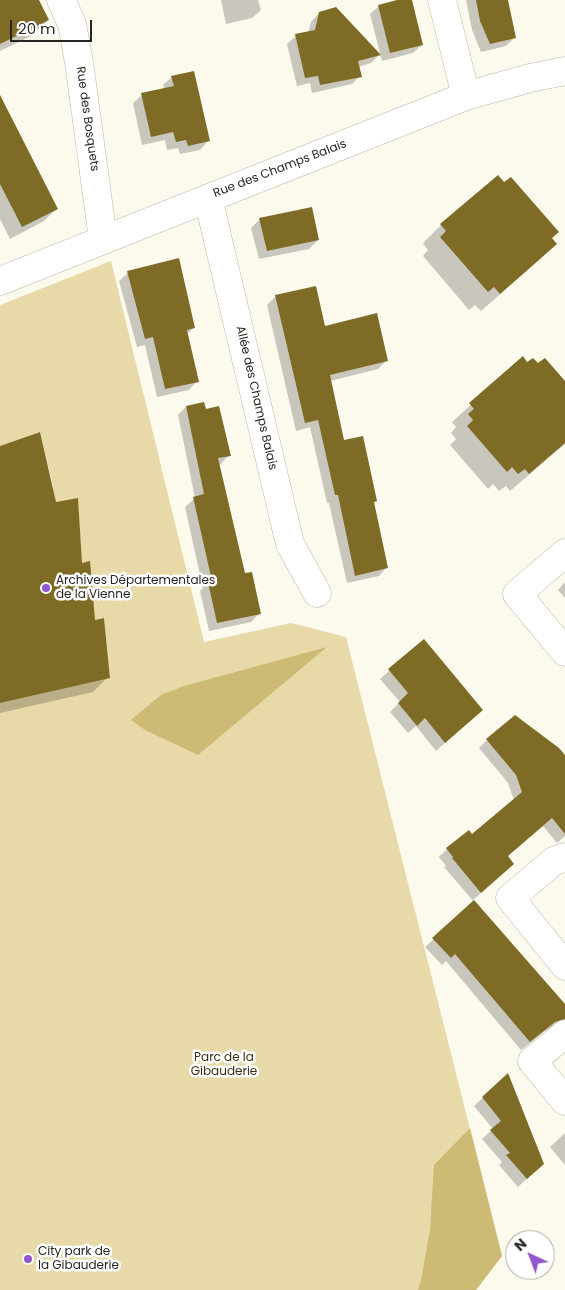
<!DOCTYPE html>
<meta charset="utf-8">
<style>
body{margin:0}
#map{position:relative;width:565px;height:1290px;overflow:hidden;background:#fcf9ed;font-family:Poppins,sans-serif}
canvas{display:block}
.north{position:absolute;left:505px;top:1230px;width:50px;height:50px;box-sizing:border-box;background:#fff;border:1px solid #a9a8a7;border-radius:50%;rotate:317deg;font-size:14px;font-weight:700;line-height:20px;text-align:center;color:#282622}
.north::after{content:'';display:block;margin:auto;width:18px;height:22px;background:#9155cc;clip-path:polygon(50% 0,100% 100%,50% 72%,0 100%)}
.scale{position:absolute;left:10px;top:20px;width:82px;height:22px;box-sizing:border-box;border:2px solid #282622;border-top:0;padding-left:6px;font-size:15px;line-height:18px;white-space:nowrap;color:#282622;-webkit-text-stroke:4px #fff;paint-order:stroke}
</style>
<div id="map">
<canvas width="565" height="1290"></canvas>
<div class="north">N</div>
<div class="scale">20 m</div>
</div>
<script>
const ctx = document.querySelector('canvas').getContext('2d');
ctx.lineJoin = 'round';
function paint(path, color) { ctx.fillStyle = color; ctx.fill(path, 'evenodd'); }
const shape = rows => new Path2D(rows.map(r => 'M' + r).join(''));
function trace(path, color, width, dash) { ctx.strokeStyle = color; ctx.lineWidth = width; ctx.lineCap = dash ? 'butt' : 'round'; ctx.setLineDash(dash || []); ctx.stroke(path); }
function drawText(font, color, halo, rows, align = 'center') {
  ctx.font = font + ' Poppins,sans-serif'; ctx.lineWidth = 5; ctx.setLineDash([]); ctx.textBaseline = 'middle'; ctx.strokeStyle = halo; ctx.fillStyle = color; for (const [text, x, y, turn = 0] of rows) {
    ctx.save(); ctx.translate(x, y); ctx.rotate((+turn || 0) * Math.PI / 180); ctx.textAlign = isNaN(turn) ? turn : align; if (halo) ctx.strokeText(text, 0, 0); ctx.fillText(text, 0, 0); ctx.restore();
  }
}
paint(shape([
 [111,261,204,642,291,623,346,637,502,1256,476,1290,0,1290,0,703,110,677,104,618,84,622,89,562,71,565,70,556,81,553,78,498,48,504,53,486,40,432,0,446,0,305]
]), '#e8daa8');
paint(shape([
 [327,647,198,755,145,730,131,720,161,695,184,686],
 [470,1128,502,1256,476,1290,418,1290,421,1280,430,1230,434,1165]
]), '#cdba75');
paint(shape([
 [0,0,38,0,48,20,33,35,0,51],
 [221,0,258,0,261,10,252,18,226,24],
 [402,0,411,0,422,45,413,53,382,61,370,14,379,6],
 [466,0,507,0,515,37,506,46,481,52,472,30],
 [319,13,379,55,371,63,358,67,360,76,352,84,312,93,310,83,297,86,287,44,296,36,308,33,311,22],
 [172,77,208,141,200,150,180,154,178,148,167,150,165,140,142,145,133,103,142,95,164,89,163,85],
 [0,98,56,209,44,221,10,239,0,219],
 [498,177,555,244,537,262,481,311,475,305,469,310,423,256,428,250,423,243,441,225],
 [260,219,318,240,309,249,259,259,251,228],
 [128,273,193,328,187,334,197,381,189,390,157,397,145,345,137,347,119,281],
 [276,296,324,328,387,360,378,369,330,381,343,442,375,501,373,504,387,567,379,576,347,583,329,503,327,503,310,427,296,431,267,305],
 [522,358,527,364,565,383,565,444,510,491,506,486,499,491,493,484,488,489,450,445,456,439,451,433,456,427,452,422],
 [186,407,205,410,229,455,221,464,218,464,244,575,259,614,251,622,209,631,200,591,203,588,185,507,195,498,178,415],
 [0,448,55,504,81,564,108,677,93,692,0,713],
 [565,582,565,598,558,590],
 [423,641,473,718,436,751,416,726,408,733,390,712,400,702,380,679],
 [487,740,565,757,565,836,557,843,543,826,507,856,513,864,473,900,565,1006,565,1024,546,1030,521,1050,446,961,442,965,425,947,474,902,444,867,446,866,439,857,447,849,472,836,514,800,508,783,479,748],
 [507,1075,534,1172,518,1187,499,1165,502,1162,482,1139,493,1129,474,1106],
 [565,1133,565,1165,550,1147]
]), '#0003');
paint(shape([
 [0,0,39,0,49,20,0,44],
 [397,0,412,0,423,45,390,53,378,5],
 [476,0,508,0,516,38,490,44,480,21],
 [336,7,381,55,358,61,362,77,320,85,318,76,305,78,295,34,315,30,319,12],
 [194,71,210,141,188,146,186,140,176,142,173,132,151,137,141,93,174,86,171,76],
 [0,95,58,209,22,227,0,184],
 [498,175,504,182,511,177,559,232,552,238,557,244,500,294,494,287,488,292,440,237,446,231,440,224],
 [312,207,319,240,267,251,259,218],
 [179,258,195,328,187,330,199,382,165,389,153,337,145,339,127,271],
 [316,286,325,326,377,313,388,361,330,375,344,440,363,436,377,501,374,502,388,568,355,576,338,495,335,495,318,420,305,423,275,295],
 [523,356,527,362,533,358,538,363,545,358,565,381,565,443,529,474,525,469,518,474,512,467,507,472,467,426,473,420,468,414,474,409,469,403],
 [204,402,206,409,219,406,231,456,218,458,245,573,252,572,261,614,217,623,208,582,212,581,193,497,204,494,186,406],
 [40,432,56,502,78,498,82,563,90,561,95,620,104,618,110,678,0,703,0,446],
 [424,639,483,710,445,743,425,718,417,726,398,703,408,693,388,669],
 [515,715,559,748,565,755,565,834,552,818,508,856,514,864,481,893,452,858,453,857,446,848,469,830,472,834,522,792,516,775,486,739],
 [474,900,565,1004,565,1019,555,1022,530,1042,455,954,451,958,432,938],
 [508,1073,544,1164,527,1179,506,1155,510,1153,490,1130,501,1121,482,1097]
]), '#7e6b25');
const street = shape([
 [61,0,72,24,79,62,103,239],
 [442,0,466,96],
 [208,198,290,544,317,593],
 [0,281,466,96,530,78,565,71],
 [565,553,517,594,565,652],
 [565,857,554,861,510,898,565,966],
 [565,1034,532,1061,565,1101]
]);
trace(street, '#b7b4a9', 29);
trace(street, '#fff', 28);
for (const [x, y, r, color] of [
 [46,588,5,"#9155cc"],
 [28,1259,5,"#9155cc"]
]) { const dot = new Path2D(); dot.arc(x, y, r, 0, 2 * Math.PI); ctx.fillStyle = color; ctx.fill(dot); trace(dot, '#fff', 2); }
drawText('12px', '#282622', '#fff', [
 ["Rue des Bosquets",87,119,82],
 ["Rue des Champs Balais",280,169,-21],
 ["Allée des Champs Balais",256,398,77]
]);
drawText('12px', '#282622', '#fff', [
 ["Archives Départementales",56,581],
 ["de la Vienne",56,595],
 ["City park de",38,1252],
 ["la Gibauderie",38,1266]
], 'left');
drawText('12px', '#383010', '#fff', [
 ["Parc de la",224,1058],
 ["Gibauderie",224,1072]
]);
</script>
